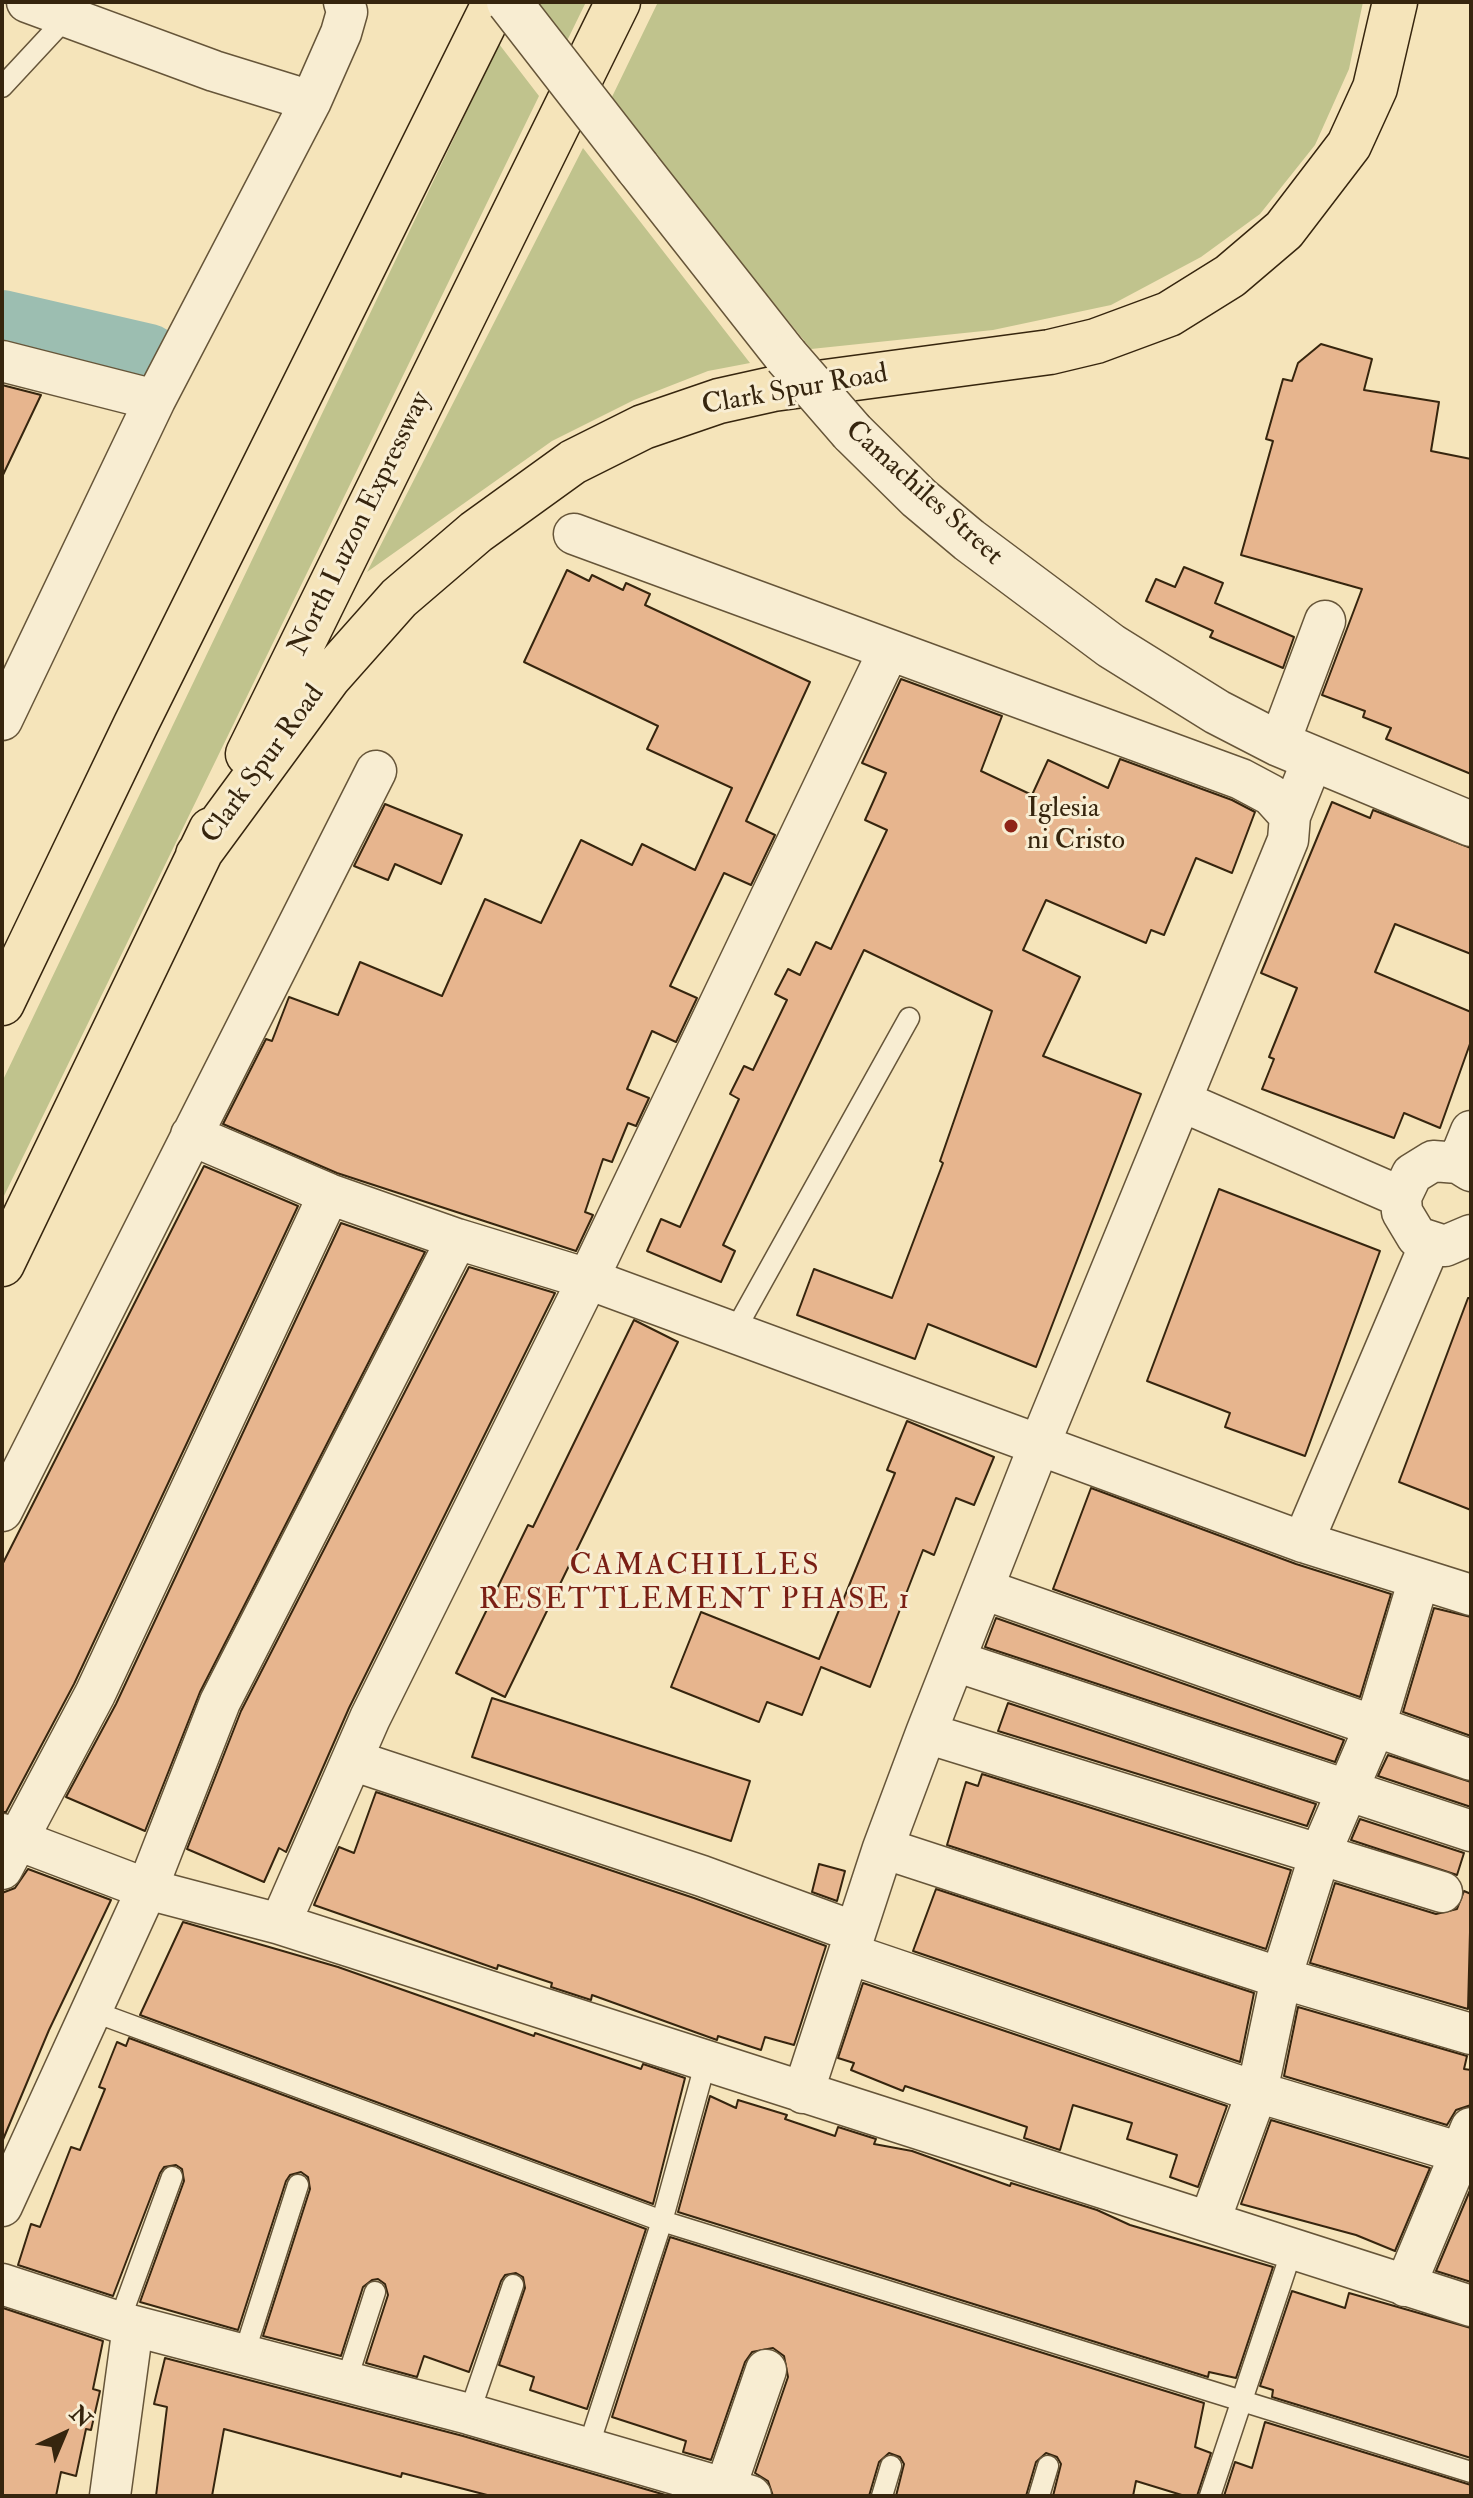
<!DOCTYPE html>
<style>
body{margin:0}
#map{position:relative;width:1473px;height:2498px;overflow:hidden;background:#f5e4ba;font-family:"IM FELL Double Pica",serif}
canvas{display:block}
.frame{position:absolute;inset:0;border:4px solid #36250e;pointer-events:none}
.north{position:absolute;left:24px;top:2394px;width:80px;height:80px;-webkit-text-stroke:6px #f8edd2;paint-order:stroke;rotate:44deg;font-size:22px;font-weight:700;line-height:32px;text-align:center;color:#36250e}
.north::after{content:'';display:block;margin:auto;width:28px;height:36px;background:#36250e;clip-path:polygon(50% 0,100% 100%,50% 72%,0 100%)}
</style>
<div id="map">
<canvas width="1473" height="2498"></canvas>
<div class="frame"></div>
<div class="north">N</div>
</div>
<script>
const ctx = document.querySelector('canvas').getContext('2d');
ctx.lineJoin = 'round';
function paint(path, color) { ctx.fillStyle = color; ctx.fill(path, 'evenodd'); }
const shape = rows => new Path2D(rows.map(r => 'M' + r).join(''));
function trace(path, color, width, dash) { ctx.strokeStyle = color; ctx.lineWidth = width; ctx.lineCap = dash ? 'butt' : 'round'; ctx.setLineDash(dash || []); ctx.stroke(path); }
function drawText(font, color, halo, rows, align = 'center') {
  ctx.font = font + ' "IM FELL Double Pica",serif'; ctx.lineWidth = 6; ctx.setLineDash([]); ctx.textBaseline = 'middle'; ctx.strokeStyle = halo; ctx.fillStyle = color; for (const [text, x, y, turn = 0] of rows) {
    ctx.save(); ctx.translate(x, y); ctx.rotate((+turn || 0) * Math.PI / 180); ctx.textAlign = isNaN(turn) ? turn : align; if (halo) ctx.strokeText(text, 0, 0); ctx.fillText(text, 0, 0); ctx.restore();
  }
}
paint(shape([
 [531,2,586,2,564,47],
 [658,2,1363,2,1349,69,1315,145,1260,214,1201,257,1111,305,993,330,811,349,610,101],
 [499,44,539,96,2,1200,2,1082],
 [583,148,750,363,708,371,634,400,552,441,367,572]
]), '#c0c38d');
trace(shape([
 [2,321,149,355]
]), '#9cbeb1', 62);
const building = shape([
 [1321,344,1372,359,1364,390,1439,402,1431,451,1471,459,1471,774,1386,739,1391,728,1363,717,1365,711,1322,695,1362,589,1241,555,1273,441,1266,439,1283,379,1292,381,1298,363,1321,344],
 [2,385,41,395,2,477,2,385],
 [1184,567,1223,583,1215,603,1294,637,1283,668,1210,637,1213,631,1146,601,1156,579,1175,587,1184,567],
 [567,570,589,581,592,575,623,590,626,583,650,594,645,605,810,682,746,821,775,835,751,885,724,873,670,986,697,998,676,1042,652,1031,627,1089,649,1098,636,1126,628,1123,612,1162,603,1159,585,1212,593,1215,576,1251,337,1173,223,1124,266,1039,272,1041,289,997,338,1015,360,962,442,996,485,899,541,923,581,840,632,865,642,844,695,870,732,788,647,749,658,726,524,662,567,570],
 [901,679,1002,716,981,771,1032,795,1048,760,1108,788,1120,759,1232,800,1255,812,1232,873,1196,858,1164,935,1151,930,1146,943,1046,900,1023,950,1080,977,1043,1056,1141,1094,1036,1367,928,1324,915,1359,797,1315,814,1269,892,1298,943,1163,940,1161,992,1011,864,950,723,1245,735,1251,721,1282,647,1251,661,1219,680,1227,739,1099,730,1094,744,1066,753,1070,787,1000,775,994,788,969,800,975,816,942,831,949,887,830,865,820,886,773,862,763,901,679],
 [1332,802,1370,818,1373,810,1471,848,1471,954,1395,924,1375,972,1471,1012,1471,1041,1440,1128,1404,1113,1394,1138,1262,1089,1274,1059,1269,1057,1297,988,1261,973,1332,802],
 [385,804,462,835,441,884,395,864,388,880,354,866,385,804],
 [204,1166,298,1206,74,1684,6,1812,2,1812,2,1565,204,1166],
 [1219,1189,1380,1251,1305,1456,1225,1427,1230,1413,1147,1381,1219,1189],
 [341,1223,425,1252,200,1692,145,1831,66,1797,116,1704,341,1223],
 [469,1267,555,1293,349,1708,286,1852,279,1848,264,1882,187,1849,241,1711,469,1267],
 [1468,1298,1471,1298,1471,1510,1399,1482,1468,1298],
 [634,1320,678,1342,505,1697,456,1673,528,1525,533,1527,634,1320],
 [907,1421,994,1457,974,1505,956,1498,934,1555,923,1550,870,1687,821,1667,802,1715,767,1702,759,1722,671,1687,701,1612,819,1659,895,1473,887,1470,907,1421],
 [1091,1488,1296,1564,1391,1594,1360,1697,1053,1589,1091,1488],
 [1434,1608,1471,1617,1471,1736,1403,1712,1434,1608],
 [996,1618,1344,1740,1335,1762,985,1647,996,1618],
 [492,1698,750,1781,731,1841,472,1757,492,1698],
 [1008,1703,1316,1804,1307,1826,998,1731,1008,1703],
 [1388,1755,1471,1782,1471,1807,1378,1776,1388,1755],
 [982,1774,1291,1870,1266,1949,947,1845,966,1782,978,1786,982,1774],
 [376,1792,694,1898,826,1946,794,2045,765,2037,761,2050,718,2036,717,2040,592,1995,591,2000,551,1987,552,1983,498,1965,497,1969,314,1905,339,1847,354,1853,376,1792],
 [1360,1819,1464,1853,1457,1875,1351,1840,1360,1819],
 [819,1864,845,1871,837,1901,812,1892,819,1864],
 [28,1869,111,1900,49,2030,2,2142,2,1893,15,1888,28,1869],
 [1335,1883,1436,1914,1457,1909,1464,1891,1471,1894,1468,2009,1310,1963,1335,1883],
 [936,1889,1254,1993,1240,2062,913,1951,936,1889],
 [183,1922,338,1967,534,2036,535,2033,641,2069,643,2064,685,2078,653,2204,140,2015,183,1922],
 [863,1983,1227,2106,1198,2187,1170,2177,1177,2155,1127,2139,1132,2123,1073,2105,1060,2150,1024,2138,1027,2127,905,2086,903,2091,851,2070,854,2063,838,2058,863,1983],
 [1298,2007,1467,2056,1464,2069,1471,2070,1471,2105,1456,2110,1447,2125,1284,2076,1298,2007],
 [129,2038,646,2229,587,2409,530,2390,534,2377,499,2365,525,2288,523,2277,516,2273,505,2275,501,2281,469,2372,424,2356,417,2377,366,2363,388,2295,385,2284,378,2279,372,2280,363,2287,341,2356,263,2336,310,2189,308,2177,301,2172,290,2175,286,2181,238,2330,140,2302,184,2181,182,2169,176,2165,164,2167,160,2173,113,2296,18,2265,31,2224,40,2227,71,2147,80,2150,105,2089,99,2087,117,2042,126,2046,129,2038],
 [710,2096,736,2108,738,2100,787,2115,785,2119,835,2136,838,2127,876,2139,874,2144,912,2151,1010,2186,1011,2183,1097,2210,1130,2225,1273,2267,1236,2378,1209,2372,1208,2377,678,2212,710,2096],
 [1271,2120,1430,2168,1395,2251,1356,2235,1241,2204,1271,2120],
 [1471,2188,1471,2282,1436,2271,1471,2188],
 [670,2237,1204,2403,1195,2447,1211,2453,1197,2496,1185,2496,1136,2481,1133,2496,1053,2496,1061,2464,1057,2457,1046,2453,1036,2462,1026,2496,896,2496,904,2464,900,2457,889,2453,879,2462,869,2496,773,2496,768,2481,755,2473,788,2377,784,2356,773,2348,752,2352,745,2362,711,2460,683,2452,686,2441,612,2417,670,2237],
 [1292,2291,1345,2308,1349,2293,1471,2328,1471,2458,1272,2397,1273,2390,1260,2386,1292,2291],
 [3,2308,103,2341,93,2389,100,2391,91,2430,86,2429,76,2476,61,2472,56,2496,2,2496,3,2308],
 [165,2358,463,2436,669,2496,491,2496,402,2473,401,2477,224,2429,212,2496,156,2496,167,2407,154,2404,165,2358],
 [1265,2422,1471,2485,1471,2496,1224,2496,1235,2462,1252,2468,1265,2422]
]);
paint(building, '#e7b58e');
trace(building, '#36250e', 2);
const service = shape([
 [2,87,67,17],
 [733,1334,909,1018],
 [92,2011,662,2221,1471,2472],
 [119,2322,172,2177],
 [244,2354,298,2185],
 [346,2382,375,2292],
 [469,2414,513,2285],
 [587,2451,662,2221,706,2061],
 [882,2496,891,2466],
 [1039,2496,1048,2466],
 [1210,2496,1293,2247]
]);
const minor = shape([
 [27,2,214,71,311,101],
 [2,361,155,400],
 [574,534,1241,779,1271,795,1290,816],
 [2,720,155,400,311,101,341,33,347,12,344,2],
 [1279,744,1325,621],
 [1181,1101,1401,1197],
 [191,1135,329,1194,457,1239,588,1279,1303,1542,1471,1595],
 [1458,1163,1471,1131],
 [1471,1171,1458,1163,1433,1161,1412,1174,1401,1197,1402,1212,1417,1237,1445,1246,1471,1235],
 [2,1511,376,771],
 [1303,1542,1430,1244],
 [983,1589,1471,1760],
 [955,1661,1471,1831],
 [926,1733,1442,1892],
 [352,1760,702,1876,855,1932],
 [2,1834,147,1889,280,1924,1471,2306],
 [883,1848,1281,1978,1471,2034],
 [2,1869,95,1694,329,1194],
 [280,1924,370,1718,588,1279,889,650],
 [850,1954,1257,2092,1458,2152],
 [803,2093,883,1848,926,1733,1040,1443,1288,840,1290,816,1312,761],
 [2,2206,147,1889,220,1702,457,1239],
 [1210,2220,1257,2092,1281,1978,1320,1854,1375,1726,1419,1579],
 [2,2284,119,2322,469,2414,751,2496],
 [1405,2286,1471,2128],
 [725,2489,766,2370],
 [110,2496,133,2326]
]);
const tertiary = shape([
 [638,168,786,356],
 [852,432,919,498,969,540,1111,646,1217,712,1279,744,1471,824]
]);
const motorway = shape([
 [248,754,618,2],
 [198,855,328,678,399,598,476,532,573,462,643,427,719,401,773,389,1050,352,1096,341,1169,314,1230,276,1284,230,1349,145,1375,88,1395,2],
 [2,1003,136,724,495,2],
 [2,1264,211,830]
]);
trace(service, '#665539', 23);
trace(minor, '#665539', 43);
trace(tertiary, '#665539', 47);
trace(motorway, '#36250e', 47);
trace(service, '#f8edd2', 20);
trace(minor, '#f8edd2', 40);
trace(tertiary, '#f8edd2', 44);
trace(motorway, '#f5e4ba', 44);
const tertiaryBridge = shape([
 [509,2,638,168],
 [786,356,852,432]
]);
trace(tertiaryBridge, '#665539', 47, []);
trace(tertiaryBridge, '#f8edd2', 44);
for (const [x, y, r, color] of [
 [1011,826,8,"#8f2418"]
]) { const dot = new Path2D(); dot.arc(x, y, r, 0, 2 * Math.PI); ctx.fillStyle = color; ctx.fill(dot); trace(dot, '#f8edd2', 3); }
drawText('28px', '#36250e', '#f8edd2', [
 ["Clark Spur Road",795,391,-10],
 ["Camachiles Street",923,494,42],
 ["North Luzon Expressway",361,524,-64],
 ["Clark Spur Road",264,765,-54]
]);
drawText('28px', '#36250e', '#f8edd2', [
 ["Iglesia",1027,810],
 ["ni Cristo",1027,842]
], 'left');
ctx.letterSpacing = '2px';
drawText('30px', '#7a1f14', '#f8edd2', [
 ["CAMACHILLES",695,1568],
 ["RESETTLEMENT PHASE 1",695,1602]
]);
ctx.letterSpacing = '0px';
</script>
